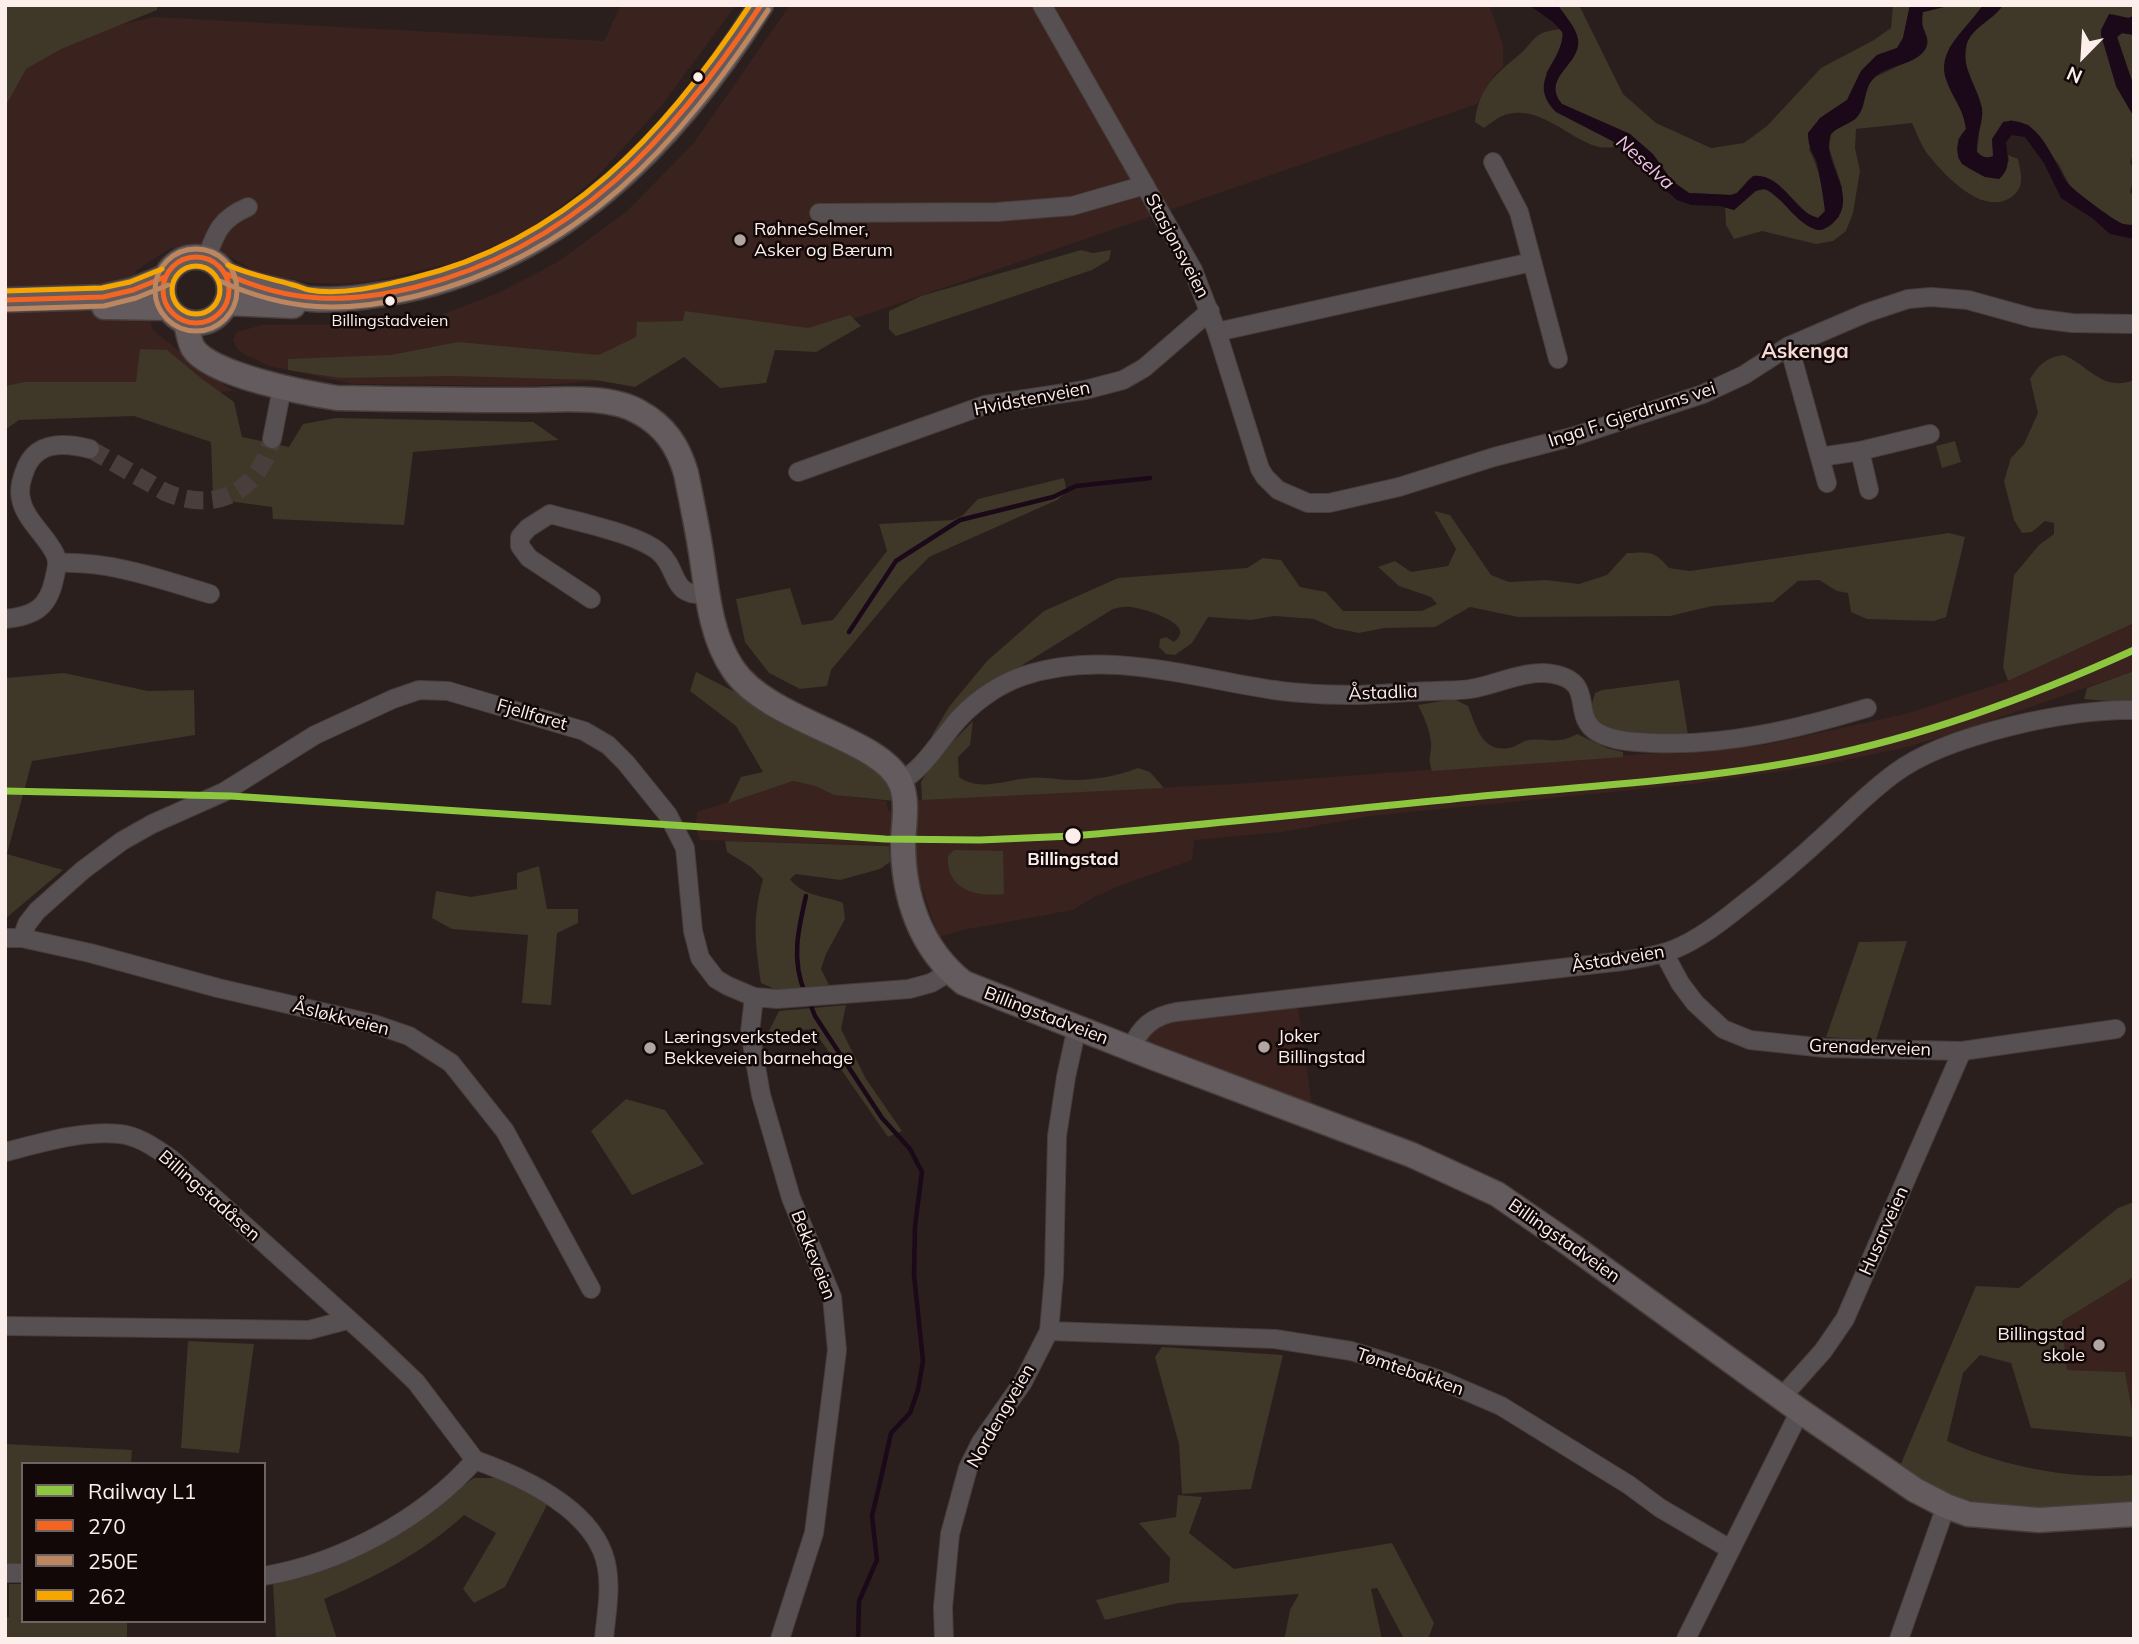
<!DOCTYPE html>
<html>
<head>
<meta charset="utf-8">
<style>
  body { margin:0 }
  #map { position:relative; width:2139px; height:1644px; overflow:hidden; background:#2a1f1d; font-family:Mulish,sans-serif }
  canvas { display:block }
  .frame { position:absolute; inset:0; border:7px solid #fceeeb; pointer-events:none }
  .legend { position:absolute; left:21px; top:1462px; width:245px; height:161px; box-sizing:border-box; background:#110807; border:2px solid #6f6462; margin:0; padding:9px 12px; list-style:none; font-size:21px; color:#fceeeb }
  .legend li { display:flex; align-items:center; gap:14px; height:35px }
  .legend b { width:35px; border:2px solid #6f6462 }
  .north { position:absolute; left:2048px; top:21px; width:70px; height:70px; -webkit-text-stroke:5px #110807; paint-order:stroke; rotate:204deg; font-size:19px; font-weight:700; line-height:28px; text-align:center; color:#fceeeb }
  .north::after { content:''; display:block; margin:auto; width:24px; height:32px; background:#fceeeb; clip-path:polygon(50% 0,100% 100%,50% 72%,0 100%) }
</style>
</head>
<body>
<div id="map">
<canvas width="2139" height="1644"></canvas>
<div class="frame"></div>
<ul class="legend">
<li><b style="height:9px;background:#8dc63f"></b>Railway L1</li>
<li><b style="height:9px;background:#f26522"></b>270</li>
<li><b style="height:9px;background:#bb8660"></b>250E</li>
<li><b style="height:9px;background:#f7a600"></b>262</li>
</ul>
<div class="north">N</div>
</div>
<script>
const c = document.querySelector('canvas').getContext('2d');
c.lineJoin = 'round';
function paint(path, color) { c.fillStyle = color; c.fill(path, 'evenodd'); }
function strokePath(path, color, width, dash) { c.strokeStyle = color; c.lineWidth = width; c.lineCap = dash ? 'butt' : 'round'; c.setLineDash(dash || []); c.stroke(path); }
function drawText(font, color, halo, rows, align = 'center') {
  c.font = font + ' Mulish,sans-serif'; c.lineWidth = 5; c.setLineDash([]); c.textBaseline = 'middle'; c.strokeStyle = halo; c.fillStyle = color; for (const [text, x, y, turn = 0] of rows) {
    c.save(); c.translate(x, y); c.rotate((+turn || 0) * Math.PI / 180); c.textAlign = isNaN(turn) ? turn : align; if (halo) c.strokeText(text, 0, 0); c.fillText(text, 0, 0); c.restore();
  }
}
paint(new Path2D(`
  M 621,5 L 736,5 L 662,105 L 597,177 L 567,202 L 536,224 L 508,240 L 454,263 L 375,281 L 341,284 L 312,283 L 258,273 L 213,247 L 171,248 L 135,271 L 153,330 L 205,372 L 234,391 L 11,406 L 5,409 L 5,40 L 46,41 L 154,17 L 604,41 Z
  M 790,5 L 1489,5 L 1503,45 L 1503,67 L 1495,74 L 1477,104 L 833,326 L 706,345 L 633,379 L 529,386 L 354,384 L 269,366 L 244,354 L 237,349 L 233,339 L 237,332 L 262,325 L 371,324 L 438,316 L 498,293 L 556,263 L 626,212 L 693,144 Z
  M 2134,623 L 2134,671 L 1958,732 L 1903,748 L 1817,766 L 1693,784 L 1370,816 L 1282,832 L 1194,840 L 1192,860 L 1124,884 L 1092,898 L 1073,910 L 963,930 L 939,937 L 919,880 L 914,846 L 700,840 L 696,828 L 697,812 L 793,781 L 815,786 L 834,795 L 886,801 L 888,811 L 914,810 L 917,800 L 938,798 L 1237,784 L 1765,745 L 1905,714 L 2008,681 Z
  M 1298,1007 L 1312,1106 L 1146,1044 L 1144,1037 L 1147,1033 L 1170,1021 Z
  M 2134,1277 L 2134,1421 L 2125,1372 L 2067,1370 L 2062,1321 Z`), '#3a221e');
paint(new Path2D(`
  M 5,5 L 157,5 L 157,10 L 61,49 L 26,69 L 5,107 Z
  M 1558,5 L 1579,5 L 1623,94 L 1656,123 L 1711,148 L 1744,143 L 1767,126 L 1821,68 L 1874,40 L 1891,28 L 1893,5 L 1910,5 L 1903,38 L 1897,48 L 1877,55 L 1861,71 L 1847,100 L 1820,118 L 1809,150 C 1817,161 1826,198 1825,211 L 1818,218 L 1808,214 L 1783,189 L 1750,178 L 1737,193 L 1731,195 L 1689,193 L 1672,181 L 1630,134 L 1562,104 C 1543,81 1572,67 1578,46 Z
  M 1952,5 L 1983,5 L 1949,48 L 1966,129 L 1958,139 L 1958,158 L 1968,168 L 1985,177 L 2009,161 L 2008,155 L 2018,159 C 2021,174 2026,188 2010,198 C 1983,215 1947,178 1930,157 C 1922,148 1917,134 1912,123 L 1856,129 L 1855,148 L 1860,171 L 1853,213 L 1846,231 L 1833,241 L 1816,244 L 1762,231 L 1734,239 L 1726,225 L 1725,207 L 1734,210 L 1760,188 L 1769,191 L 1822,230 L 1839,217 L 1842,187 L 1829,148 L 1831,134 L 1842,124 L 1854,120 L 1860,112 L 1869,84 L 1875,77 L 1909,61 L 1925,32 L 1922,28 L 1923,12 Z
  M 2003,5 L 2134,5 L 2134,16 L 2128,18 L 2112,14 L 2116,86 L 2134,117 L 2134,153 L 2130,162 C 2136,173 2133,181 2130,192 L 2134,197 L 2134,225 L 2123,224 L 2113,219 L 2071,188 L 2059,165 L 2029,125 L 2010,120 L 1992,145 L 1995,152 L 1994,156 C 1986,159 1982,157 1977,152 L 1979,136 L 1977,95 L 1965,65 L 1967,41 L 1974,31 Z
  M 1561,29 C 1567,45 1554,59 1546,73 L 1563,115 L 1622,146 C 1613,147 1604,149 1595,146 C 1567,136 1539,106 1508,114 C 1499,116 1491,123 1484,128 L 1475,122 C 1478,88 1496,74 1520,54 C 1538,38 1531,33 1561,29 Z
  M 2122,33 L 2134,35 L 2134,87 L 2117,37 Z
  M 1081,250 L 1093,253 L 1111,250 L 1109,260 L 1092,270 L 896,336 L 889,329 L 889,311 L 921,296 Z
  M 685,311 L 808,328 L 850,315 L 861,326 L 816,352 L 775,350 L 766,383 L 720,388 L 684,357 L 635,387 L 596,380 L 452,376 L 340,378 L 288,370 L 288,359 L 391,355 L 458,342 L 599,355 L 636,337 L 637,322 L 683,321 Z
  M 140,349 L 167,350 L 202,379 L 234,402 L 242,437 L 289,447 L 303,424 L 336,418 L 533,422 L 559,440 L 413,452 L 404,525 L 273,519 L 272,507 L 213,499 L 211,442 L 134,416 L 19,420 L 5,430 L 5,386 L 25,382 L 136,382 Z
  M 2064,355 C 2090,367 2103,392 2134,380 L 2134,623 L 2008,681 L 2003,667 L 2014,575 L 2039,545 L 2054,534 L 2054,523 L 2045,521 L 2032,532 L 2022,533 L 2014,520 L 2004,481 L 2011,458 L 2024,444 L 2038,413 L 2030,379 C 2039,364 2047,357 2064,355 Z
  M 1955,441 L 1961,462 L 1942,468 L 1936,446 Z
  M 1064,478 L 1067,492 L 1057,500 L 929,557 L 902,585 L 831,670 L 827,686 L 800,689 L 769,673 L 745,642 L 736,599 L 790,588 L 802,625 L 833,620 L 887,551 L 879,524 L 953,520 L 963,515 L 978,499 Z
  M 1434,511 L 1450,515 L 1491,575 L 1509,582 L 1546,580 L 1579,584 L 1607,575 L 1627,553 C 1649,552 1654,550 1669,568 L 1690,571 L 1949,533 L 1965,537 L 1946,617 L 1934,621 L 1867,619 L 1851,612 L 1848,593 L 1837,591 L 1819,580 L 1798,581 L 1773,602 L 1712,606 L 1670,616 L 1518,617 L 1470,607 L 1435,627 L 1384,628 L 1359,633 L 1334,628 L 1314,619 L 1274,616 L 1251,620 L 1208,617 L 1192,643 L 1175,655 L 1166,654 L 1159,647 L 1160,639 L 1166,637 L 1174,642 C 1199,624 1142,608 1130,607 C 1124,606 1118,608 1113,609 L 979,692 L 935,736 L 932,735 L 949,707 L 987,661 L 1044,611 L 1118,578 L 1247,568 L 1263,558 L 1281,560 L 1300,587 L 1326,592 L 1343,611 L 1422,611 L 1437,604 L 1431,597 L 1399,586 L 1378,567 L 1395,561 L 1411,572 L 1448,566 L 1456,549 Z
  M 2134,671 L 2134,703 L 2084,699 L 2087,688 Z
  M 696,672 L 737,693 L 758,710 L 788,727 L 856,756 L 882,771 L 894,788 L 895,801 L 834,795 L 815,786 L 793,781 L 728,803 L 741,777 L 763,772 L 736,726 L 690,691 Z
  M 64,673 L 148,691 L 194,690 L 195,735 L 32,761 L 7,854 L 63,870 L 5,919 L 5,678 Z
  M 1679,680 L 1688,735 L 1617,733 L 1598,725 L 1590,711 L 1595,693 L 1602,690 Z
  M 1454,699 L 1468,706 C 1476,726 1482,753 1509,748 C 1516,747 1522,741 1529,740 C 1548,738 1557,745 1577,734 L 1607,748 L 1623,752 L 1623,757 L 1432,771 C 1427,756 1432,755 1431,743 C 1430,730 1424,717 1418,705 Z
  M 973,721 L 970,745 L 958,757 L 959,777 C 980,792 1005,780 1029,778 C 1043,776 1058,780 1073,780 C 1095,780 1118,776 1138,768 L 1150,772 L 1164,788 L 922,800 L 921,782 L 935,760 Z
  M 725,841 L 889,846 L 890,862 L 880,869 L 840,880 L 796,874 L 790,879 C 804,897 824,895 843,903 L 845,919 L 826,954 L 821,969 L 829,985 L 779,991 L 761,983 C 755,943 752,918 763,879 L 751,867 L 727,852 Z
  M 954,850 L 1003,851 L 1004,894 C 977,897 946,891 948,856 Z
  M 539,866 L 547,909 L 578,909 L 578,923 L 557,933 L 551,1005 L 522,1003 L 528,935 L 452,929 L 432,918 L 436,891 L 471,897 L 517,889 L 517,873 Z
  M 1907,941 L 1876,1040 L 1826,1037 L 1859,942 Z
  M 846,1005 L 841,1029 L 866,1079 L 902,1131 L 888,1137 L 813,1029 L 768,1033 L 779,1011 Z
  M 626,1099 L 665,1110 L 704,1164 L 632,1195 L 591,1131 Z
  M 2134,1202 L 2134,1277 L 2062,1321 L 2067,1370 L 2125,1372 L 2134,1421 L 2134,1437 L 2031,1428 L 2011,1363 L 1980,1355 L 1963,1373 L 1947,1441 C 2004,1467 2071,1480 2134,1475 L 2134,1503 L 1996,1510 L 1946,1497 L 1900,1466 L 1976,1286 L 2019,1288 L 2118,1208 Z
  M 188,1341 L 254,1344 L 239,1453 L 181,1448 Z
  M 1162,1347 L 1283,1355 L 1251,1489 L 1182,1494 L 1179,1444 L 1155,1357 Z
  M 5,1444 L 132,1450 L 131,1464 L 23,1464 L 23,1565 L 5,1565 Z
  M 474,1478 L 501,1478 L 548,1503 L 505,1587 L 474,1603 L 463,1589 L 496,1533 L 464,1515 C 423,1553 375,1577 324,1599 L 337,1639 L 276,1639 L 273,1583 L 330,1567 L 401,1531 Z
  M 1178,1495 L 1202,1497 L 1189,1533 L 1234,1569 L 1392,1543 L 1434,1623 L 1428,1639 L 1404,1639 L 1377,1588 L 1371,1589 L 1382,1639 L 1282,1639 L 1285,1636 L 1290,1610 L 1299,1594 L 1178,1603 L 1105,1620 L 1096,1600 L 1169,1582 L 1170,1558 L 1139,1523 L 1176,1517 Z
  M 9,1584 L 23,1584 L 23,1621 L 127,1621 L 127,1639 L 5,1639 L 5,1617 L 9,1617 Z`), '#3f3727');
paint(new Path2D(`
  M 1529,5 L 1558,5 C 1565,16 1576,27 1578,39 C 1582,65 1540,77 1562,104 L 1630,134 L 1653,154 L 1672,181 L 1689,193 L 1731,195 L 1737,193 L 1753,176 C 1783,173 1793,212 1818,218 L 1825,211 C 1825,207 1818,164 1816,160 C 1811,150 1808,145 1808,133 L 1820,118 L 1847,100 L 1861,71 L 1877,55 L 1897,48 L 1903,38 L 1910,5 L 1952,5 L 1923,12 C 1918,30 1932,35 1926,48 C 1916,66 1888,64 1875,77 C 1863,87 1867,105 1858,116 C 1852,124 1838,126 1831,134 C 1819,161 1863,197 1832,224 C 1826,228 1824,230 1817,230 C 1795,223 1785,199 1765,189 L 1755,191 L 1734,210 L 1720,206 L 1691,205 L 1677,200 L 1655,181 L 1622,146 L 1556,112 C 1526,81 1561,65 1563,33 L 1553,22 Z
  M 1983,5 L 2003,5 C 1996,16 1984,22 1975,31 C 1951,55 1977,83 1982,108 C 1984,123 1975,137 1977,152 C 1982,157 1986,159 1993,156 L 1992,139 L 2003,122 C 2039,114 2051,157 2066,181 C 2070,188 2114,221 2123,224 C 2126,225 2130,225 2134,225 L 2134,239 L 2110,234 L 2092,218 L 2061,198 L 2044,163 L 2025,137 L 2012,135 L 2006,142 C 2007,156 2012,168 1999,179 L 1985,177 L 1962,164 C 1954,150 1957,140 1966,129 L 1965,123 C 1962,108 1952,96 1947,82 C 1934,50 1968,29 1983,5 Z
  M 2109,14 L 2128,18 L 2134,16 L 2134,35 L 2122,33 L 2117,37 L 2134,87 L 2134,117 L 2116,86 L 2101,35 L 2101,30 Z`), '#1b0818');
strokePath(new Path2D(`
  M 849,632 L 896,561 L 960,520 L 1053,497 L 1076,486 L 1150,478
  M 805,993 C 791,960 798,930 806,896
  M 809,1001 L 815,1016 L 882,1118 L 910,1149 L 922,1172 L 915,1226 L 914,1275 L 923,1361 L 918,1390 L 910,1413 L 891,1433 L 881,1478 L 872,1516 L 877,1560 L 859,1601 L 858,1639`), '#1b0818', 4.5);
strokePath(new Path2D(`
  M 90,449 L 165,492 C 216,514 259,492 272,439`), '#4a3e3c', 18, [18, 9]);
const minor = new Path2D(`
  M 1042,5 L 1193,270 L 1217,332 L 1260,469 L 1265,477 L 1278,490 L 1308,503 L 1329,503 L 1399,487 L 1494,457 L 1575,436 L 1703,394 L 1744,375 L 1789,346 L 1866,313 L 1908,299 L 1931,297 L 1968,300 L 2033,318 L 2072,323 L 2134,324
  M 1493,162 L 1519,212 L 1558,359
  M 819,213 L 997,212 L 1072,206 L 1145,185
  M 206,259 C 216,232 220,219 248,207
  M 1217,332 L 1532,262
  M 1789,346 L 1827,483
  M 272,439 L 282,388
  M 1860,451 L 1869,490
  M 1820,457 L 1860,451 L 1930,434
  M 798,472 L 985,405 L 1085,390 L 1123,380 L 1144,368 L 1210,311
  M 58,563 C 112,561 159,579 210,594
  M 591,599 L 529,558 L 520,546 L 520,537 L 528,528 L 550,514 C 578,522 638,534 659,552 C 680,570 669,598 708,594
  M 5,619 C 34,616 48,608 54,580 C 56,570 59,563 55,554 C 46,535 25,520 21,499 C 19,491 21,481 24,473 C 34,441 63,442 90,449
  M 900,782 C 922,769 935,748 951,728 C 968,706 996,685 1023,676 C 1105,648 1192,678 1274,690 C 1302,694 1330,695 1359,695 C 1383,694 1408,692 1433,691 C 1445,690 1458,691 1470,689 C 1496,685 1526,669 1553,674 C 1597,682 1570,715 1597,732 C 1614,742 1635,742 1654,743 C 1727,746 1797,729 1867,708
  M 5,938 L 22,938 L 90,953 L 218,988 L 374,1024 L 409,1036 L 451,1063 L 505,1131 L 591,1289
  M 22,938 L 27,924 L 37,911 L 83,870 L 122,841 L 152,824 L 224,792 L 315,735 L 393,699 L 419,690 L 448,691 L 584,731 L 608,745 L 626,763 L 668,815 L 685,848 L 693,931 L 700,958 L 716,979 L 728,986 L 754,997 L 777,999 L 909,989 L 931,983 L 950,972
  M 1664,953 L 1680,983 L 1695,1003 L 1723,1029 L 1750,1040 L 1825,1048 L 1962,1051 L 2116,1029
  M 754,997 L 750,1032 L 761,1095 L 791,1198 L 832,1297 L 837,1350 L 814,1533 L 780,1639
  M 1131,1049 C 1140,1027 1153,1016 1176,1012 L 1623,961 C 1640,958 1658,956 1675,949 C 1699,939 1721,922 1741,906 C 1771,883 1799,859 1827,833 C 1849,813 1870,791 1895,773 C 1946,735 2070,708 2134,710
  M 5,1152 C 41,1143 83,1130 120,1134 C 139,1136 155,1148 170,1158 L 376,1344 L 416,1382 L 475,1460
  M 5,1326 L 309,1330 L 347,1320
  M 1049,1331 L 1275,1339 L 1351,1351 L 1384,1361 L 1443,1381 L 1501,1406 L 1629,1485 L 1660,1508 L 1730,1549
  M 1781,1398 L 1823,1351 L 1845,1319 L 1962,1051
  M 475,1460 C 523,1477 598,1511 607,1568 C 611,1591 606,1616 604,1639
  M 5,1573 L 23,1573
  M 264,1576 C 341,1563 423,1519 475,1460
  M 944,1639 L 943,1607 L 950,1534 L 968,1468 L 981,1442 L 1023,1382 L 1049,1331 L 1054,1275 L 1057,1136 L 1066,1077 L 1077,1027
  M 1686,1639 L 1800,1411
  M 1899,1639 L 1946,1506`);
const secondary = new Path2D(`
  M163 290a33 33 0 1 1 66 0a33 33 0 1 1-66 0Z
  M 224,273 C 246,284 267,288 290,293 C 297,295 303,299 310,299 C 337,301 363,297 390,293 C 557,265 674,144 761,5
  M 5,300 L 103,297 L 133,290 L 165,277
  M 226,303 L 293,306
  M 104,307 L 168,308
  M 185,321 C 188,329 189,341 193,348 C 210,375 305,393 337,398 C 395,399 454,400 513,400 C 550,401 606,393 639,412 C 665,426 678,446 686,473 C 691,498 696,522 700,546 C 707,587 709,634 733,669 C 769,723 884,738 901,784 C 908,801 904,824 903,842 C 903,896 920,949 964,983 L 1152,1057 L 1412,1155 L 1497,1194 L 1571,1245 L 1800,1411 L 1915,1490 L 1946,1506 L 1968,1514 L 2039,1520 L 2134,1514`);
strokePath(minor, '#473d3b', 20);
strokePath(secondary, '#473d3b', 27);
strokePath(minor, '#575052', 18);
strokePath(secondary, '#635b5d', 24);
strokePath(new Path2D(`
  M163 290a33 33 0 1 1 66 0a33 33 0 1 1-66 0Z
  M 224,273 C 291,304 346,304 416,287 C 574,248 674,136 761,5
  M 5,300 L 103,297 L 133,290 L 165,277`), '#f26522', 5);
strokePath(new Path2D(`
  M155 290a41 41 0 1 1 82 0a41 41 0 1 1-82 0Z
  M 220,281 C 288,312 345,313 416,296 C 580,256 678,145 768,10
  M 5,309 L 104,306 L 136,298 L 168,285`), '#bb8660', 5);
strokePath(new Path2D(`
  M 228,265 C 249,275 271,278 293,285 C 299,286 303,289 309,290 C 342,296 381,286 413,278 C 567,241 666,132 750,5
  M172 290a24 24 0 1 1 48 0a24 24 0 1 1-48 0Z
  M 5,291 L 102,288 L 130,282 L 162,269`), '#f7a600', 5);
strokePath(new Path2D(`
  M 5,791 L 231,796 L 885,839 L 980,840 L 1072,836 C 1206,825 1340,810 1473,797 C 1589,786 1706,780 1820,757 C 1929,735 2033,696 2134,650`), '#8dc63f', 7);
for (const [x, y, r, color] of [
  [698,77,6,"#fceeeb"],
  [740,240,7,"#b2a6a3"],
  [390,301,6,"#fceeeb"],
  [1073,836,9,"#fceeeb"],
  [1264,1047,7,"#b2a6a3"],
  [650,1048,7,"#b2a6a3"],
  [2099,1345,7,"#b2a6a3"]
]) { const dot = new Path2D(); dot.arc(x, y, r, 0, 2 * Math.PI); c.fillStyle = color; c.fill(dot); strokePath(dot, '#110807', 2.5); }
drawText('16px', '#fceeeb', '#110807', [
  ["Billingstadveien",390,321]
]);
drawText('18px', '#fceeeb', '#110807', [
  ["RøhneSelmer,",754,230],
  ["Asker og Bærum",754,251],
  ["Joker",1278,1037],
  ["Billingstad",1278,1058],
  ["Læringsverkstedet",664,1038],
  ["Bekkeveien barnehage",664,1059],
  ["Billingstad",2085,1335,"right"],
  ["skole",2085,1356,"right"]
], 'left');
drawText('18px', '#fceeeb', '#110807', [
  ["Stasjonsveien",1177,246,62],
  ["Hvidstenveien",1032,399,-11],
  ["Inga F. Gjerdrums vei",1632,415,-18],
  ["Åstadlia",1383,693,-2],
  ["Fjellfaret",532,715,16],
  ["Åstadveien",1618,959,-9],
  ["Billingstadveien",1046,1016,21],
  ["Åsløkkveien",341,1018,14],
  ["Grenaderveien",1870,1048,2],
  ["Billingstadåsen",209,1196,41],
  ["Husarveien",1884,1231,-66],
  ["Billingstadveien",1564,1241,35],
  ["Bekkeveien",813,1255,69],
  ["Tømtebakken",1410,1372,19],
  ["Nordengveien",1001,1416,-60]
]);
drawText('bold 18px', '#fceeeb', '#110807', [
  ["Billingstad",1073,860]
]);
drawText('italic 19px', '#f0c0ec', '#110807', [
  ["Neselva",1645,163,42]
]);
drawText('bold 21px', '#f6dad5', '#110807', [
  ["Askenga",1805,352]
]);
</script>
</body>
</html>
